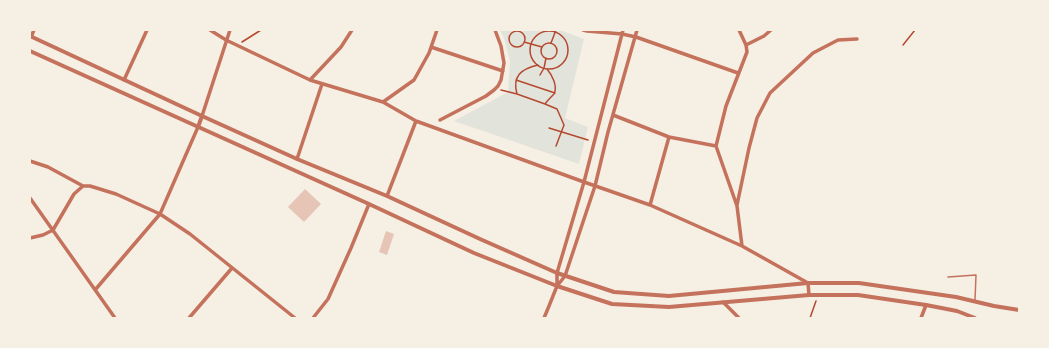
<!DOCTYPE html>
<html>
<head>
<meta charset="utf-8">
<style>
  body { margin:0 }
  #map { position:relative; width:1049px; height:348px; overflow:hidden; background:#f6efe4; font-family:"Fira Sans Condensed",sans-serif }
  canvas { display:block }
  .frame { position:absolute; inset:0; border:31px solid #f6efe4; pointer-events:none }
</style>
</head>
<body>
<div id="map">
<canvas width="1049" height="348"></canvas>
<div class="frame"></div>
</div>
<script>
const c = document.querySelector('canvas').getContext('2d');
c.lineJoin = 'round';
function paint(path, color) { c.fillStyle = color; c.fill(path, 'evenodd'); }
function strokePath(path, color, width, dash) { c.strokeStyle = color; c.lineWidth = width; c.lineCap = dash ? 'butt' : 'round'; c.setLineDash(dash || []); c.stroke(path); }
paint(new Path2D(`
  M 500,30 L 560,30 L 584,39 L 565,118 L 588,127 L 579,164 L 454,121 L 508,92 L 510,61 L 504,38 Z`), '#e2e4dc');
paint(new Path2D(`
  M 305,189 L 321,204 L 304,222 L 288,207 Z
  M 386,231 L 394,234 L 387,255 L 379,252 Z`), '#e6c5b7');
strokePath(new Path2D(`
  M530 50a19 19 0 1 1 38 0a19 19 0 1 1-38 0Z
  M509 39a8 8 0 1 1 16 0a8 8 0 1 1-16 0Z
  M 242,42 L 261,30
  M 524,42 L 542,47
  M541 51a8 8 0 1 1 16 0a8 8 0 1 1-16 0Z
  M 551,43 L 556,30
  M 903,45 L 915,30
  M 538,65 C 521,69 512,76 517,94 L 545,104
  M 547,69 C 552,75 558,86 554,94 C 551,97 547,101 545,104 L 557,109 L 564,125 L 556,146
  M 540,75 L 544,68 L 546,58
  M 516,80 L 555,93
  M 501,90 L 517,94
  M 549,128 L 588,140
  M 810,318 L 816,301`), '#b5482f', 1.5);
strokePath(new Path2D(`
  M 948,277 L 976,275 L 975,300`), '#c5725c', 1.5);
strokePath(new Path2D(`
  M 210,30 L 226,40 L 310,80 L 383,102 L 416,121 L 584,182 L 650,205 L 742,246
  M 583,30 L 587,31 L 622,34 L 636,37 L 738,73
  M 739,30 L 746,45 L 747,52 L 726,106 L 716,146 L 737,206 L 742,246 L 808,283 L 809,295
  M 31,37 L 34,30
  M 746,45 L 764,36 L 771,30
  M 431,47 L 503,71
  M 124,80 L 147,30
  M 310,80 L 341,47 L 352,30
  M 383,102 L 414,80 L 429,53 L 437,30
  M 613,115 L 669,137 L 716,146
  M 202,116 L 230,30
  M 440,120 L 486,96 L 494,90 L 498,86 L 501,80 L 504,63 L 501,46 L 495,30
  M 297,159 L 322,84
  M 30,161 L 48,167 L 83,186
  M 387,196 L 416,121
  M 30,198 L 115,318
  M 650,205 L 669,137
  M 737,205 L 749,148 L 757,118 L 770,93 L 813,53 L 838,40 L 857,39
  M 30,238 L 43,235 L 53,230 L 74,194 L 83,186 L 90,186 L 116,194 L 160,214 L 190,234 L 295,318
  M 557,286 L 565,276 L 595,186 L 608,132 L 637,30
  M 95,290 L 160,214 L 198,127
  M 723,302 L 739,318
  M 189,318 L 232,268
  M 313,318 L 328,299 L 351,248 L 369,204
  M 544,318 L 549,306 L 557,286 L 557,273 L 584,182 L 623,30
  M 921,318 L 926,305`), '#c5725c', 3.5);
strokePath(new Path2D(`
  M 30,36 L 202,116 L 297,159 L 387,196 L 480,239 L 557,273 L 614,292 L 669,296 L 808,283 L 859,283 L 956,297 L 994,306 L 1019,310
  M 30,51 L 369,204 L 474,253 L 557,286 L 612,304 L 669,307 L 809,295 L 858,295 L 926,305 L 957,311 L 975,318
  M 198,127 L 202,116`), '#c5725c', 4);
</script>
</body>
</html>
